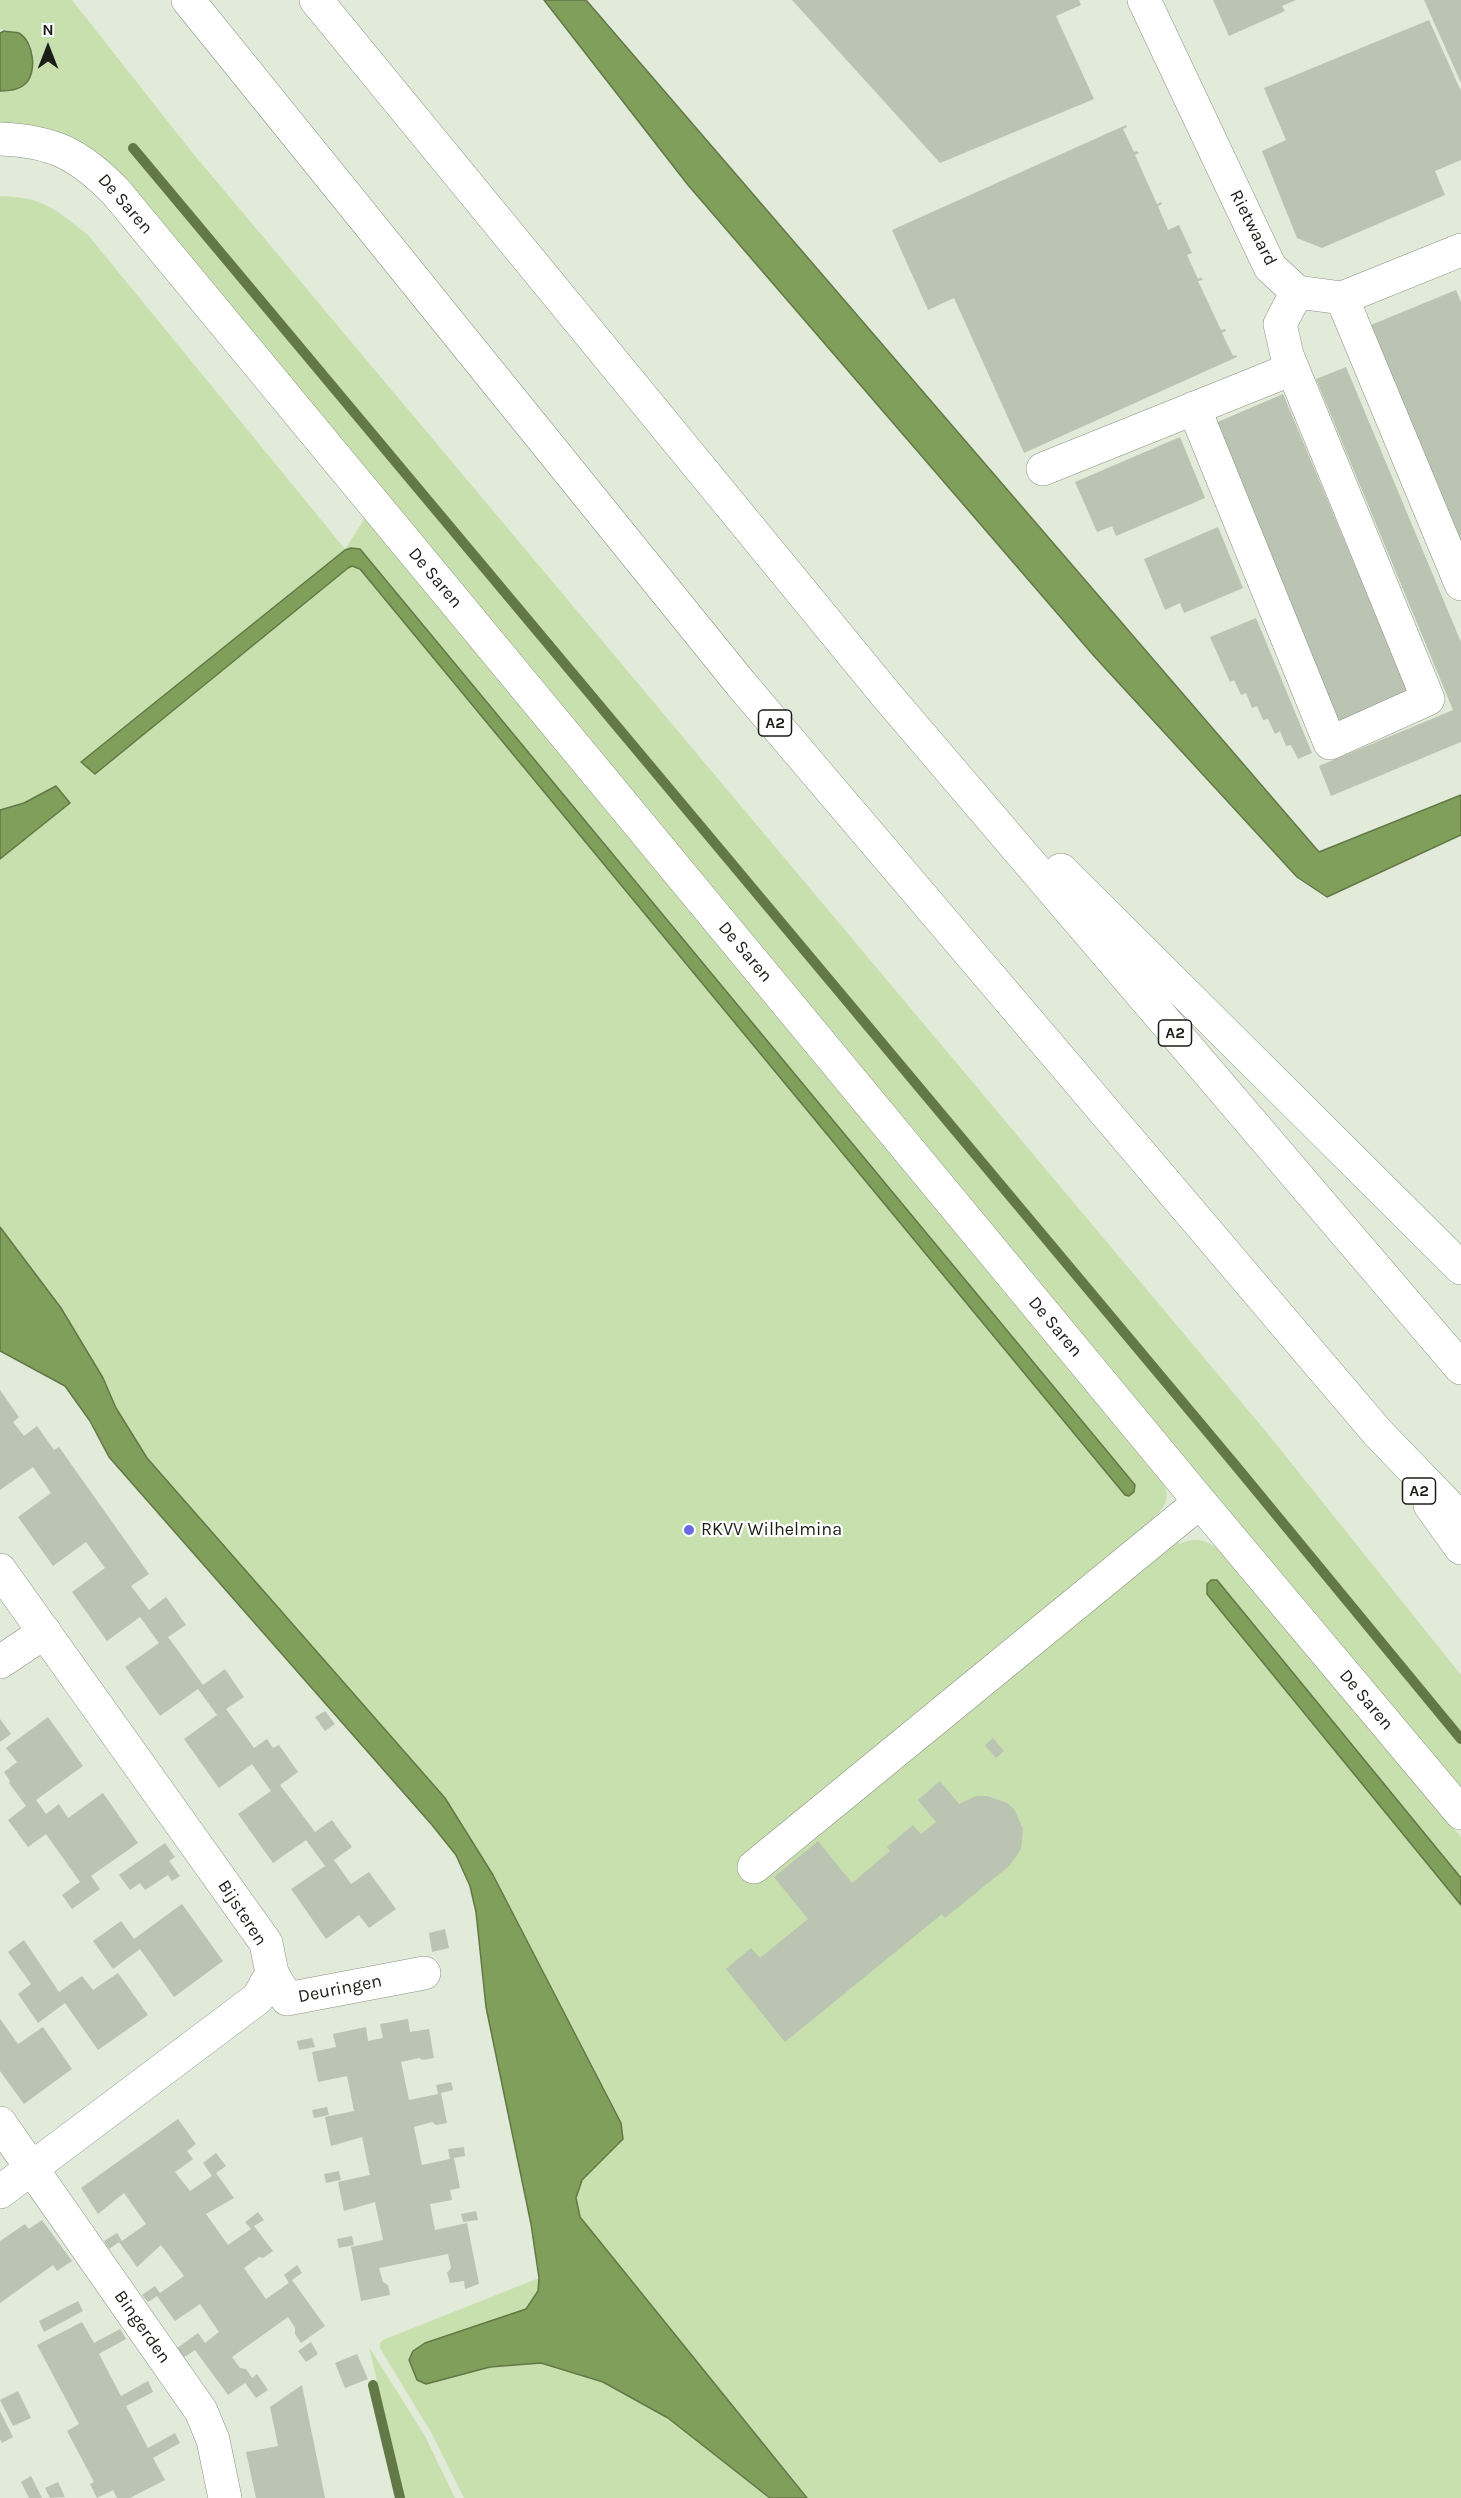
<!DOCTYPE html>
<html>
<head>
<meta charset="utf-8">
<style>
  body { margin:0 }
  #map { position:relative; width:1461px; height:2498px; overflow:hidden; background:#e2eada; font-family:Karla,sans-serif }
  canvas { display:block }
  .north { position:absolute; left:18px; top:18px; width:60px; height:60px; -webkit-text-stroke:4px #fff; paint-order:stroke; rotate:0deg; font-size:16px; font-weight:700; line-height:24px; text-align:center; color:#1b1e18 }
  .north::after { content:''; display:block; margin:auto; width:21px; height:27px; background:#1b1e18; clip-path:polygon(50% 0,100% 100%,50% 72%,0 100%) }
</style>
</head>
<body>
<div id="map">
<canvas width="1461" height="2498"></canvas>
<div class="north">N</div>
</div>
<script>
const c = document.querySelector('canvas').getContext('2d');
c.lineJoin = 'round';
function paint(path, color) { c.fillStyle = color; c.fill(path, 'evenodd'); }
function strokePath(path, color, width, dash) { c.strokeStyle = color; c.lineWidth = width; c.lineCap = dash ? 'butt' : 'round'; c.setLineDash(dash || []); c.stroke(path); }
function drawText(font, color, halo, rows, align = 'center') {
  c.font = font + ' Karla,sans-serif'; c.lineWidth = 4.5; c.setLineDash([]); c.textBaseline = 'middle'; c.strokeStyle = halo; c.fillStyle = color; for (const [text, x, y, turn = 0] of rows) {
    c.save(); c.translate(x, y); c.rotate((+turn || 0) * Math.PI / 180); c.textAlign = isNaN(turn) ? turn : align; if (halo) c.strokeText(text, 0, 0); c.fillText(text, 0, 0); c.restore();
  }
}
paint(new Path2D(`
  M 0,0 L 72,0 L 191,151 L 1268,1434 L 1461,1675 L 1461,1792 L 61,134 L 33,125 L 0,123 L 0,91 L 23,86 L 18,33 L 0,29 Z
  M 0,196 C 44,197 55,209 88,235 L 345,549 L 365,518 L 1161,1477 C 1170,1496 1169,1502 1155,1517 L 1179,1544 C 1197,1536 1206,1540 1221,1551 L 1461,1837 L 1461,1877 L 1217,1581 L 1211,1580 L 1206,1589 L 1207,1594 L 1461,1905 L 1461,2498 L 807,2498 L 580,2217 L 576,2198 L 582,2180 L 623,2139 L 621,2123 L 493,1875 L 445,1798 L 147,1458 L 116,1408 L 103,1378 L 61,1308 L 0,1227 L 0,859 L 70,803 L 55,786 L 24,803 L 0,810 ZM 345,550 L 1129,1496 L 1125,1495 L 360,569 L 352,566 L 348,568 L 95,774 L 82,762 Z
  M 539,2278 L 538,2291 L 526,2309 L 425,2343 L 413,2351 L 409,2360 L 417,2380 L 426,2384 L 490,2367 L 541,2363 L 603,2382 L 668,2418 L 770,2498 L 464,2498 L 432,2434 L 380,2348 L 380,2343 L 383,2340 Z
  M 369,2347 L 425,2436 L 455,2498 L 405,2498 Z`), '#c8e0ad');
const water = new Path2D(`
  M 544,0 L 586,0 L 1319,852 L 1461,795 L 1461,835 L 1327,897 L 1297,877 L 1094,656 L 688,185 Z
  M 4,31 C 8,32 15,32 19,33 C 34,42 38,74 24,85 C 18,90 7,91 0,91 L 0,33 Z
  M 351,548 L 360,549 L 365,555 L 1135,1485 L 1134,1492 L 1129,1496 L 1125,1495 L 360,569 L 352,566 L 348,568 L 95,774 L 81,762 L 345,550 Z
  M 56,786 L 70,803 L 0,859 L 0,810 L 24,803 Z
  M 0,1227 L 61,1308 L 103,1378 L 116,1408 L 147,1458 L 445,1798 L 493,1875 L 621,2123 L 623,2139 L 582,2180 L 576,2198 L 580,2217 L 807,2498 L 770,2498 L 668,2418 L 603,2382 L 541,2363 L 490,2367 L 426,2384 L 417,2380 L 409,2360 L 413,2351 L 425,2343 L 526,2309 L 538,2291 L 539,2278 L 531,2224 L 486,2007 L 476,1912 L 470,1886 L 456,1855 L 432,1825 L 109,1457 L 90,1421 L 65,1386 L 0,1351 Z
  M 1211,1580 L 1217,1580 L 1461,1878 L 1461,1905 L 1207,1594 L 1207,1584 Z`);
paint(water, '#809f5a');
strokePath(water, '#627846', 1.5);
strokePath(new Path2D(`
  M 133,148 L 1236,1466 L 1461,1739
  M 373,2385 L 400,2498`), '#627846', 10);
paint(new Path2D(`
  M 792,0 L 1079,0 L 1081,5 L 1056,16 L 1094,99 L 940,163 Z
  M 1213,0 L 1296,0 L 1282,6 L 1285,11 L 1229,36 Z
  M 1424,0 L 1461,0 L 1461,83 Z
  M 1429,20 L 1461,91 L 1461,160 L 1435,171 L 1445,195 L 1322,248 L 1297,238 L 1262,151 L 1286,140 L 1264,88 Z
  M 1126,125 L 1127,127 L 1123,129 L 1134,152 L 1137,151 L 1139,153 L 1135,155 L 1157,204 L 1161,202 L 1162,204 L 1158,206 L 1168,230 L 1179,225 L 1192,253 L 1187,255 L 1198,279 L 1201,277 L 1203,280 L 1198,281 L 1221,330 L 1225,329 L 1226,331 L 1222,333 L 1233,356 L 1236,355 L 1237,357 L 1024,453 L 954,298 L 928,310 L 892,230 Z
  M 1456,290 L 1461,302 L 1461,553 L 1366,327 Z
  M 1346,367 L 1461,642 L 1461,742 L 1331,796 L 1319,766 L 1453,710 L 1316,379 Z
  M 1283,394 L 1408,692 L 1337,722 L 1213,424 Z
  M 1180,437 L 1205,498 L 1116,536 L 1112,526 L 1097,532 L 1075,482 Z
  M 1218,527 L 1243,588 L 1184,613 L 1180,603 L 1165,610 L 1144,559 Z
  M 1256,618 L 1312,753 L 1298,759 L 1291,745 L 1286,746 L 1280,731 L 1275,734 L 1268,719 L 1263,720 L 1257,706 L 1252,708 L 1246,693 L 1241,695 L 1234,680 L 1230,682 L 1210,637 Z
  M 0,1390 L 19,1417 L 13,1422 L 24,1436 L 37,1426 L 54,1450 L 59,1447 L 149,1574 L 131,1586 L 149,1610 L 166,1597 L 186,1625 L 168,1637 L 203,1685 L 225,1669 L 244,1697 L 226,1709 L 244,1734 L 254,1748 L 267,1739 L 273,1748 L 279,1745 L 298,1772 L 280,1785 L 315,1832 L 332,1820 L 342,1834 L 352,1847 L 334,1860 L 351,1884 L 369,1872 L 396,1909 L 369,1928 L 359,1915 L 326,1939 L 291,1889 L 325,1866 L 306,1840 L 273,1863 L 238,1814 L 271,1791 L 252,1764 L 219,1788 L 184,1739 L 217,1715 L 198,1689 L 160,1716 L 125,1667 L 159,1643 L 140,1617 L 107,1641 L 72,1592 L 105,1568 L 86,1542 L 53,1566 L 18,1517 L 51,1493 L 33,1467 L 0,1490 Z
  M 325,1711 L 335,1724 L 325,1731 L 315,1717 Z
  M 48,1717 L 83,1766 L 36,1800 L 46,1814 L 59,1804 L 68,1818 L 103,1793 L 138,1843 L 91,1876 L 100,1889 L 72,1909 L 62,1895 L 80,1882 L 46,1834 L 28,1847 L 8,1820 L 26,1806 L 9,1783 L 10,1781 L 4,1772 L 17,1762 L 6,1748 Z
  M 0,1719 L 11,1734 L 0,1742 Z
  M 993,1738 L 1004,1751 L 996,1758 L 985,1745 Z
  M 940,1781 L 959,1804 L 976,1796 L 987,1796 L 1007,1803 L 1014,1809 L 1023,1829 L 1021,1849 L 1015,1858 L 1009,1866 L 945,1918 L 942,1914 L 785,2042 L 726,1969 L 751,1948 L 760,1958 L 808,1919 L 774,1877 L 818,1841 L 852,1883 L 890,1851 L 887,1847 L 913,1825 L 921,1834 L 936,1822 L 918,1800 Z
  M 165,1843 L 175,1857 L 169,1861 L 180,1876 L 172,1881 L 168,1875 L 145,1890 L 140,1883 L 130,1890 L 119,1875 Z
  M 182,1904 L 223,1961 L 174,1997 L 140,1949 L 113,1969 L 93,1941 L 121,1921 L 134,1939 Z
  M 445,1929 L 449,1948 L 432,1952 L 429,1933 Z
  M 24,1940 L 59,1992 L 82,1976 L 93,1990 L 118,1973 L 148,2015 L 98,2050 L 65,2003 L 38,2023 L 18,1994 L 31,1984 L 8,1952 Z
  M 0,2019 L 18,2044 L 43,2027 L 72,2069 L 24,2104 L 0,2071 Z
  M 408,2019 L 410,2032 L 429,2029 L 434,2058 L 423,2060 L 419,2058 L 401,2062 L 409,2100 L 438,2094 L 436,2085 L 451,2082 L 453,2090 L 441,2093 L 447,2123 L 436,2125 L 432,2122 L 414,2127 L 422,2165 L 450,2159 L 448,2149 L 464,2147 L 465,2156 L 454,2158 L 460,2188 L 450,2190 L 452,2200 L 430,2204 L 435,2230 L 467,2223 L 479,2284 L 465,2289 L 464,2281 L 450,2283 L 447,2273 L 451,2268 L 448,2254 L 379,2268 L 383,2282 L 388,2285 L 390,2295 L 361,2301 L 351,2247 L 383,2240 L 375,2202 L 344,2211 L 338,2182 L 370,2175 L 362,2137 L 331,2146 L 325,2117 L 354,2111 L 347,2076 L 318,2082 L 312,2052 L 336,2047 L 333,2034 L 366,2027 L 368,2041 L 383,2038 L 380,2024 Z
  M 312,2038 L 315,2047 L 299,2050 L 297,2041 Z
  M 327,2107 L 329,2115 L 314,2118 L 312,2110 Z
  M 178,2119 L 196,2144 L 187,2151 L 193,2159 L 175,2172 L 190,2191 L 212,2176 L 203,2163 L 216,2153 L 226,2166 L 216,2173 L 234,2198 L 206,2214 L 228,2245 L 251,2229 L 245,2222 L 258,2212 L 264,2220 L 254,2226 L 273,2251 L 263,2258 L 259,2257 L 244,2268 L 266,2299 L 289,2283 L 284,2275 L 297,2265 L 302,2273 L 292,2280 L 325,2326 L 301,2343 L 295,2334 L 295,2328 L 288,2317 L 232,2357 L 240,2368 L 246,2369 L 252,2378 L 257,2374 L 268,2390 L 256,2398 L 245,2383 L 228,2395 L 195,2350 L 180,2360 L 173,2351 L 198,2333 L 205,2343 L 219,2332 L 200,2304 L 175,2321 L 157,2296 L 148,2302 L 142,2295 L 155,2286 L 160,2293 L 184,2276 L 161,2245 L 137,2267 L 119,2242 L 109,2249 L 104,2241 L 117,2233 L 122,2241 L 146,2224 L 124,2193 L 98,2214 L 81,2188 Z
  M 339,2171 L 341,2180 L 326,2183 L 324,2174 Z
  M 476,2211 L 478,2220 L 463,2222 L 461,2214 Z
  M 42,2220 L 72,2261 L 57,2271 L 53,2265 L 0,2303 L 0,2241 L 25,2224 L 29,2229 Z
  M 352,2236 L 354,2245 L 339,2248 L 337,2239 Z
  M 78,2301 L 83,2311 L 44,2332 L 39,2321 Z
  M 82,2322 L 94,2343 L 120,2329 L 126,2339 L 99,2354 L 121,2396 L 148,2381 L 153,2392 L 126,2406 L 148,2448 L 175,2433 L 180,2443 L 153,2458 L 165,2480 L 130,2498 L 117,2498 L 113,2490 L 97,2498 L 90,2484 L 94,2482 L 67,2431 L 79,2424 L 37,2345 Z
  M 311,2342 L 318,2354 L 306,2362 L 298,2351 Z
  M 357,2354 L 368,2379 L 345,2388 L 335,2363 Z
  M 302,2385 L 325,2498 L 256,2498 L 246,2452 L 278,2446 L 270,2407 Z
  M 18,2391 L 31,2418 L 13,2426 L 0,2400 Z
  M 0,2411 L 13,2437 L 2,2443 L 0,2439 Z
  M 31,2476 L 42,2498 L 29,2498 L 21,2482 Z
  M 58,2482 L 65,2497 L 50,2498 L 45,2488 Z`), '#bbc3b3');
const minor = new Path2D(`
  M 1144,0 L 1270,267 L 1297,292 L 1342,298 L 1461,250
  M 0,139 C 53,141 79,154 116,192 L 1200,1502 L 1461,1813
  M 1342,298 L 1461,584
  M 1194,408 L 1330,743 L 1428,699 L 1287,355 L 1280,324 L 1297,292
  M 1043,469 L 1292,369
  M 0,1570 L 266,1943 L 272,1973 L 287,1999 L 424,1973
  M 0,1662 L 45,1632
  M 754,1867 L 1200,1502
  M 0,2123 L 201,2411 L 213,2440 L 225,2498
  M 0,2192 L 258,1998 L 272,1973`);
const highway = new Path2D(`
  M 188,0 L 741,684 L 1378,1433 L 1461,1519
  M 316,0 L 888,697 L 1461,1368
  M 1061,870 L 1461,1268
  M 1430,1505 L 1461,1548`);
strokePath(minor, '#8a9282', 34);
strokePath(highway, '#8a9282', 34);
strokePath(minor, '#fff', 33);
strokePath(highway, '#fff', 33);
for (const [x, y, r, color] of [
  [689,1530,6,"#676ae3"]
]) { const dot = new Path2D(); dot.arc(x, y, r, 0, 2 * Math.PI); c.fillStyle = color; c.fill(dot); strokePath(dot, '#fff', 2); }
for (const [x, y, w] of [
  [775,723,33],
  [1175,1033,33],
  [1419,1491,33]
]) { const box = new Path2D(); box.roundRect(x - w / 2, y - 13, w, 26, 4.5); c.fillStyle = '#fff'; c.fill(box); strokePath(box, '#1b1e18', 1.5); }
drawText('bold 16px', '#1b1e18', null, [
  ["A2",775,723],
  ["A2",1175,1033],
  ["A2",1419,1491]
]);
drawText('18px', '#1b1e18', '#fff', [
  ["De Saren",125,204,49],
  ["Rietwaard",1253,228,63],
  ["De Saren",435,578,50],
  ["De Saren",745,952,50],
  ["De Saren",1055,1327,50],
  ["De Saren",1366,1700,50],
  ["Bijsteren",242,1913,57],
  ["Deuringen",340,1989,-11],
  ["Bingerden",142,2327,55]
]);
drawText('18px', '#1b1e18', '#fff', [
  ["RKVV Wilhelmina",701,1530]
], 'left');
</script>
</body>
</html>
